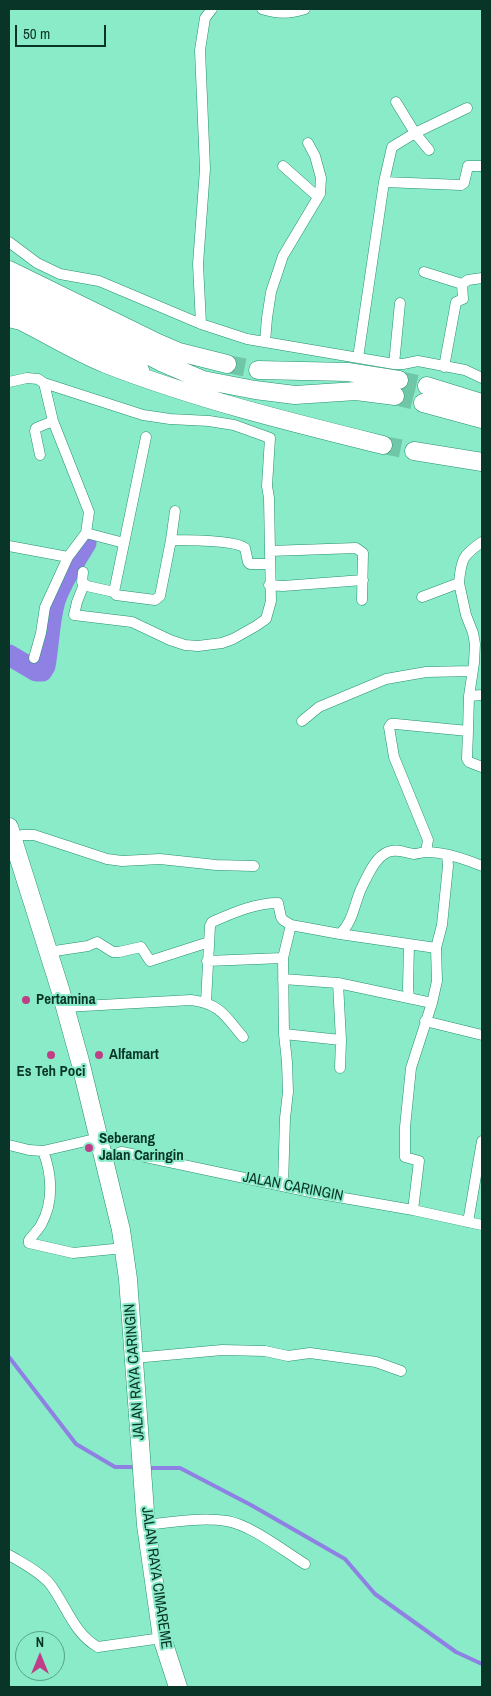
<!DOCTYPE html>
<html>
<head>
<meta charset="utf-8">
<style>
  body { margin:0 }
  #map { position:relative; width:491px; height:1696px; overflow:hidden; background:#89ebc8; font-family:"Archivo Narrow",sans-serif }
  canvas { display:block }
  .frame { position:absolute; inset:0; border:10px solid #083527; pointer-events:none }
  .north { position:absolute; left:15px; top:1631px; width:50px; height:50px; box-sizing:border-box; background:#89ebc8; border:1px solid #55a288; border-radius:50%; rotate:0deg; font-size:14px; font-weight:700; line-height:20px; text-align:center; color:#083527 }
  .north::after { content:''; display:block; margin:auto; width:18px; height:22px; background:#be3e88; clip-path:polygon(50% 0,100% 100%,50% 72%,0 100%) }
  .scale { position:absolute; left:15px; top:25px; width:91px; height:22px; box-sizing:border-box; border:2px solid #083527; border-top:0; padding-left:6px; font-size:15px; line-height:18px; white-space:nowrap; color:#083527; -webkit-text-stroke:4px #89ebc8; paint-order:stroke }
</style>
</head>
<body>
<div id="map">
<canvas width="491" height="1696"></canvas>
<div class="frame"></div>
<div class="north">N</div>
<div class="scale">50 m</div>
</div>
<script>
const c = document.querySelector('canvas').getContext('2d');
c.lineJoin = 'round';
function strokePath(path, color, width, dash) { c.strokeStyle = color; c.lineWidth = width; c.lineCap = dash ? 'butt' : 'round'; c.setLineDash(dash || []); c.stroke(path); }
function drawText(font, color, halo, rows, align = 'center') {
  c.font = font + ' "Archivo Narrow",sans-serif'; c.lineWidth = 4; c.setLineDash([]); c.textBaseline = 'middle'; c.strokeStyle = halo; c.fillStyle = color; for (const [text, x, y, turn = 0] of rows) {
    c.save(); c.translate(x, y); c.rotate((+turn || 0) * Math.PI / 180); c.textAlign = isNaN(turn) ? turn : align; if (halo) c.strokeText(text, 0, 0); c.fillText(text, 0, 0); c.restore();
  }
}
strokePath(new Path2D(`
  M 9,1357 L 76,1444 L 115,1467 L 136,1467
  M 148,1468 L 180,1468 L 251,1505 L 345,1559 L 375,1594 L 456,1652 L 482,1664`), '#8f80e4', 4);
strokePath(new Path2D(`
  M 9,655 L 36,671 L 42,671 L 45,666 C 49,645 49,621 55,601 C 62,580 75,562 86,543`), '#8f80e4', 21);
strokePath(new Path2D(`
  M 227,364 L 258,370
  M 399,380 L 427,386
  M 395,396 L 423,403
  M 383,445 L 414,451`), '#6fc7a8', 18, [18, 9]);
const street = new Path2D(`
  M 262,9 C 278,14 289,14 305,9
  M 396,102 L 415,133 L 429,150
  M 283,166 L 318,197
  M 384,182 L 461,185 L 464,183 L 468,166 L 482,166
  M 9,242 L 37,263 L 60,274 L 99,281 L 201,324 L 247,339 L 394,364 L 403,364 L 418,361 L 465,370 L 482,378
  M 424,272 L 462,284
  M 201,324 L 198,264 L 205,169 L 200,50 L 205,18 L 212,9
  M 265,342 L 267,318 L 271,292 L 283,256 L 320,194 L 321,178 L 315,156 L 308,143
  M 358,358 L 384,182 L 392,147 L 415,133 L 467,108
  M 394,364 L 400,303
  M 444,367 L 456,302 L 463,299 L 462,284 L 468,280 L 482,278
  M 9,382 L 27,378 L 38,379 L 44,383 L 53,421 L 89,512 L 86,533 L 68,557 L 45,607 L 41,633 L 34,658
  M 44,383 L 143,415 L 170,419 L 209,421 L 234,425 L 270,438 L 267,486 L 269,498 L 270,551 L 356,548 L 363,553 L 362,600
  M 40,455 L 35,431 L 36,428 L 53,421
  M 86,533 L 124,543
  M 171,540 C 186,540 235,540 245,548 L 248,562 L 250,564 L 269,564
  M 9,546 L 68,557
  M 83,572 L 82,582 L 87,586 L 114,592 L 116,595 L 155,600 L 160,596 L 171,540 L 175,511
  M 84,584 L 77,602 L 74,615 L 132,622 L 170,640 L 185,645 L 198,646 L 222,643 L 233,639 L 256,626 L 266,619 L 271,601 L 270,551
  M 269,585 L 283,586 L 363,580
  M 114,592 L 146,437
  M 422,597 L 459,583 C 461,559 463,555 482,542
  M 469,696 L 482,695
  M 302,721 L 319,707 L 386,679 L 426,672 L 472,671
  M 468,731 L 467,759 L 469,762 L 482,767
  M 13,839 L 22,835 L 34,835 L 107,859 L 122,861 L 160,859 L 216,865 L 254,866
  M 426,852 L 428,840 L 394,757 L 389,727 L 391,724 L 396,724 L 468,731 L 469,696 L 474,663 L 475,644 L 473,633 L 466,615 L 459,583
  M 340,934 C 353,922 354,905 361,889 C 367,877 375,857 388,852 C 397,848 405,853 414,854 C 418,854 422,852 426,852 C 445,852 465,859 482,866
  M 48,952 L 88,946 L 97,942 L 113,952 L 119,952 L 141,947 L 150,961 L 209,942
  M 207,961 L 283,958
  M 283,979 L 338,983 L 432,1003
  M 338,983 L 341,1040 L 340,1068
  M 409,997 L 408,988 L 409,944
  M 206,1002 L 210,926 L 212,922 C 233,913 255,903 278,903 L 281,917 L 283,920 L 291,925 L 340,934 L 436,948
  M 65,1007 L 191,1000 C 221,1004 225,1016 243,1037
  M 425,1021 L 482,1035
  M 284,1034 L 341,1040
  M 9,1145 L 29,1150 L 43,1151 L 99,1138
  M 43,1151 C 52,1174 54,1202 41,1225 C 38,1230 33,1235 29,1240 L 29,1243 L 73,1253 L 124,1248
  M 103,1156 L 122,1152 L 315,1193 L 413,1210 L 482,1225
  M 283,1186 L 285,1118 L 288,1092 L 287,1062 L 284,1034 L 283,958 L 291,925
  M 413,1210 L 419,1161 L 405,1157 L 405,1127 L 411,1068 L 432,1003 L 437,981 L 436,948 L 442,925 L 448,866 L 447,855
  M 468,1222 L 482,1141
  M 134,1358 L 222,1350 L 265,1351 L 288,1356 L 310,1353 L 376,1362 L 401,1371
  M 146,1525 C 172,1522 201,1517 227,1521 C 251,1525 284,1551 305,1564
  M 9,1555 C 22,1563 39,1571 50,1584 C 66,1605 74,1634 98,1647 L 162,1638`);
const highway = new Path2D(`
  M 9,270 L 158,343 L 179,352 L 227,364
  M 9,288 L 38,297 L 163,363 L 203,380 L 255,390 L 295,395 L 356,391 L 395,396
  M 9,304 L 89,337 L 140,370
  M 9,318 L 21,321 C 49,335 78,353 106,364 C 196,399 290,422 383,445
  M 258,370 L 348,372 L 399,380
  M 427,386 L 482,403
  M 423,403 L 482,419
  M 414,451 L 482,462
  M 9,827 L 60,989 L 80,1061 L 121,1230 L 128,1279 L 146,1525 L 162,1638 L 178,1687`);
strokePath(street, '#259071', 11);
strokePath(highway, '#259071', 19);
strokePath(street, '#fff', 10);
strokePath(highway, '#fff', 18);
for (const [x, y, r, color] of [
  [26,1000,5,"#be3e88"],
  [51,1055,5,"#be3e88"],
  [99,1055,5,"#be3e88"],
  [89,1148,5,"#be3e88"]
]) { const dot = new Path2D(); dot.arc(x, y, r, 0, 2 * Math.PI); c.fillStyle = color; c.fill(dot); strokePath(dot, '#89ebc8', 2); }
drawText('bold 15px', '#083527', '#89ebc8', [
  ["Pertamina",36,1000],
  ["Alfamart",109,1055],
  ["Es Teh Poci",51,1072,"center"],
  ["Seberang",99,1139],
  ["Jalan Caringin",99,1156]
], 'left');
drawText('15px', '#083527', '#89ebc8', [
  ["JALAN CARINGIN",293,1187,11],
  ["JALAN RAYA CARINGIN",135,1372,-94],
  ["JALAN RAYA CIMAREME",156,1578,82]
]);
</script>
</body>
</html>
